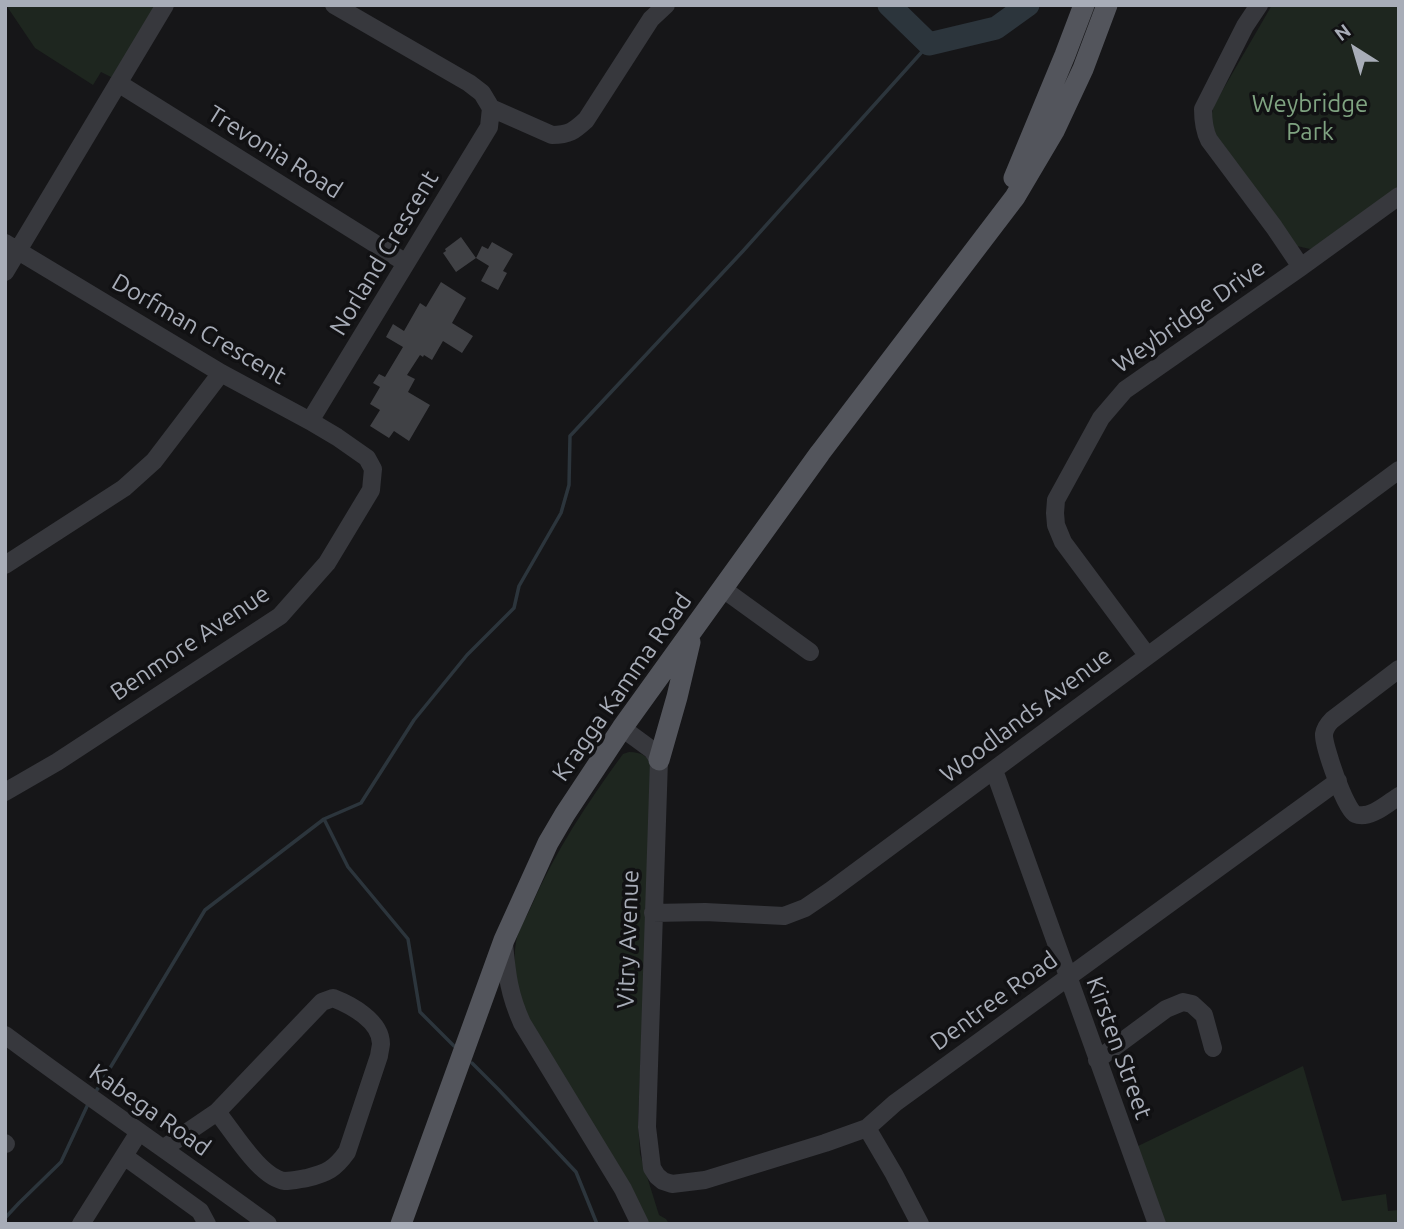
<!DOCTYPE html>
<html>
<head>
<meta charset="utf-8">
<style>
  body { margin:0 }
  #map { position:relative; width:1404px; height:1229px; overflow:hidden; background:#161618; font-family:Ubuntu,sans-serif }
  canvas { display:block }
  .frame { position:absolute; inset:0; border:7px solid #a8adb8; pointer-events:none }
  .north { position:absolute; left:1320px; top:14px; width:70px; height:70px; -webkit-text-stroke:5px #111113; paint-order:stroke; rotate:323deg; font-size:19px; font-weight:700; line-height:28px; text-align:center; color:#a8adb8 }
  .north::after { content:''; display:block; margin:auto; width:24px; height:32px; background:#a8adb8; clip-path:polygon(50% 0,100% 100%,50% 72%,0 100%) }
</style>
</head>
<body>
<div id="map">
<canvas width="1404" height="1229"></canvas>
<div class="frame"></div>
<div class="north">N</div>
</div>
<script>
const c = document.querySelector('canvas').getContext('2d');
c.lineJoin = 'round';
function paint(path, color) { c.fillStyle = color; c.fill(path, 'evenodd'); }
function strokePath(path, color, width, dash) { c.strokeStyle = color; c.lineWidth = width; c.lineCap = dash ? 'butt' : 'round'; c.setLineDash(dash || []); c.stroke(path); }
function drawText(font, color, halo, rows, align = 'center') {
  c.font = font + ' Ubuntu,sans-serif'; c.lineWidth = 7; c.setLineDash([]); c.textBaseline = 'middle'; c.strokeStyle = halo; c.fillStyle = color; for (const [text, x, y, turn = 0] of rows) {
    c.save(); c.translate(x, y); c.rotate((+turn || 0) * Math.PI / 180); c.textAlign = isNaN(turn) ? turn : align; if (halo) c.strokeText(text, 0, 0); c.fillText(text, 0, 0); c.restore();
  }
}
paint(new Path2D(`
  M 6,5 L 157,5 L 113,78 L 101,72 L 93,85 L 35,48 Z
  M 1272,5 L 1399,5 L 1399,186 L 1319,245 L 1310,249 L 1297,246 L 1216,138 L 1211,117 L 1214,105 Z
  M 629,752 C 656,752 652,773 652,793 L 638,1121 L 640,1154 L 659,1215 L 666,1219 L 669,1224 L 648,1224 L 523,1012 C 516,990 512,965 516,942 C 518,930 526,918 531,907 C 555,851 588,802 623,754 Z
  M 1303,1066 L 1342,1201 L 1386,1194 L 1388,1211 L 1399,1210 L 1399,1224 L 1165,1224 L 1136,1147 Z`), '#1e261f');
strokePath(new Path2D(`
  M 324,819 L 348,867 L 408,939 L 420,1012 L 454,1046
  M 472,1063 L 499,1090 L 576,1172 L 597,1224
  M 95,1093 L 205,910 L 324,819 L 361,803 L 414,720 L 467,655 L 514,608 L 519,586 L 561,513 L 569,485 L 570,436 L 743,251 L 929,44
  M 5,1218 L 19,1203 L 61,1162 L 89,1102`), '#2c353c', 3.5);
strokePath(new Path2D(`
  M 889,5 L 929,44 L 996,28 L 1028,5`), '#2c353c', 23);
paint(new Path2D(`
  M 461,237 L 476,258 L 482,246 L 488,249 L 492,242 L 513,254 L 503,271 L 507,273 L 498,290 L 481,281 L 489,266 L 476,258 L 456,272 L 443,253 L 446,251 L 445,249 Z
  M 441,282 L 466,298 L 452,323 L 473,336 L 462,353 L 443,341 L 432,360 L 424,355 L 423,357 L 420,355 L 407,375 L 415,379 L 408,392 L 430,405 L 409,441 L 394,431 L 389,438 L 370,426 L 380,410 L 370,404 L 380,387 L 373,383 L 379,374 L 385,377 L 403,347 L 386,337 L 393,324 L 404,331 L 420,303 L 426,307 Z`), '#404145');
strokePath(new Path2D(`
  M 1259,5 L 1245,26 L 1203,109 C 1203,121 1204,130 1209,140 L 1274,227 L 1301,267
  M 118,83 L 406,263
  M 491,108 L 552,135 C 569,135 574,131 586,120 L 651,19 L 666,5
  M 5,243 L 221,373 L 310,421 L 337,437 L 367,458 L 373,469 L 371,490 L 327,563 L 280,616 L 57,762 L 5,792
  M 5,272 L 165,5
  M 310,421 L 489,127 L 491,108 L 482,93 L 469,83 L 334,5
  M 5,565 L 124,488 L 154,461 L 221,373
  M 723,589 L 810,652
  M 1147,655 L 1063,542 L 1056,525 L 1055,513 L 1056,500 L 1101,418 L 1125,390 L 1301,267 L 1399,196
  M 1399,669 L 1332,720 C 1328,724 1325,728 1324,734 C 1323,745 1346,811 1355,814 C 1370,820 1388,803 1399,796
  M 622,728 L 652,750 L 659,760 L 647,1127 L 652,1168 L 657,1176 L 663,1181 L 672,1184 L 705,1180 L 825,1143 L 867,1128 L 895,1103 L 1338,781
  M 994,770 L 1157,1224
  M 653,913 L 705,912 L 784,916 L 805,908 L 830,891 L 1399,470
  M 504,944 C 507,975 509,994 522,1023 L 623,1189 L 640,1224
  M 5,1035 C 92,1100 181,1160 268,1224
  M 1097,1060 L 1166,1009 L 1183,1002 L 1192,1004 L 1204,1015 L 1213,1048
  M 867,1128 L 894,1174 L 920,1224
  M 5,1143 L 6,1144
  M 164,1148 L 217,1112 L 322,1002 L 333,998 C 351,1005 381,1021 381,1044 C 381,1045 379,1055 379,1056 L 347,1152 C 335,1169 327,1173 307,1178 C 300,1179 292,1181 285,1181 C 260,1178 233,1131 217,1112
  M 124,1156 L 200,1211 L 207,1224
  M 81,1224 L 139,1132`), '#37383d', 18);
strokePath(new Path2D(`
  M 1014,178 L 1065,55 L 1084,5
  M 659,760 L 677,697 L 690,642
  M 401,1224 L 504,940 L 548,843 L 565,814 L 622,728 L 820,453 L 1015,197 L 1054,131 L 1083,69 L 1107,5`), '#53555c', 21);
drawText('24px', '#7fa381', '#111113', [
  ["Weybridge",1310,104],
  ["Park",1310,132]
]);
drawText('24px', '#a8adb8', '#111113', [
  ["Trevonia Road",275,152,32],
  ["Norland Crescent",384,253,-59],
  ["Weybridge Drive",1189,316,-35],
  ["Dorfman Crescent",199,329,30],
  ["Benmore Avenue",190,643,-34],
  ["Kragga Kamma Road",622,687,-55],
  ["Woodlands Avenue",1026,715,-37],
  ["Vitry Avenue",628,939,-88],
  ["Dentree Road",994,1001,-36],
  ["Kirsten Street",1119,1048,70],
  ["Kabega Road",150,1110,35]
]);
</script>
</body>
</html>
